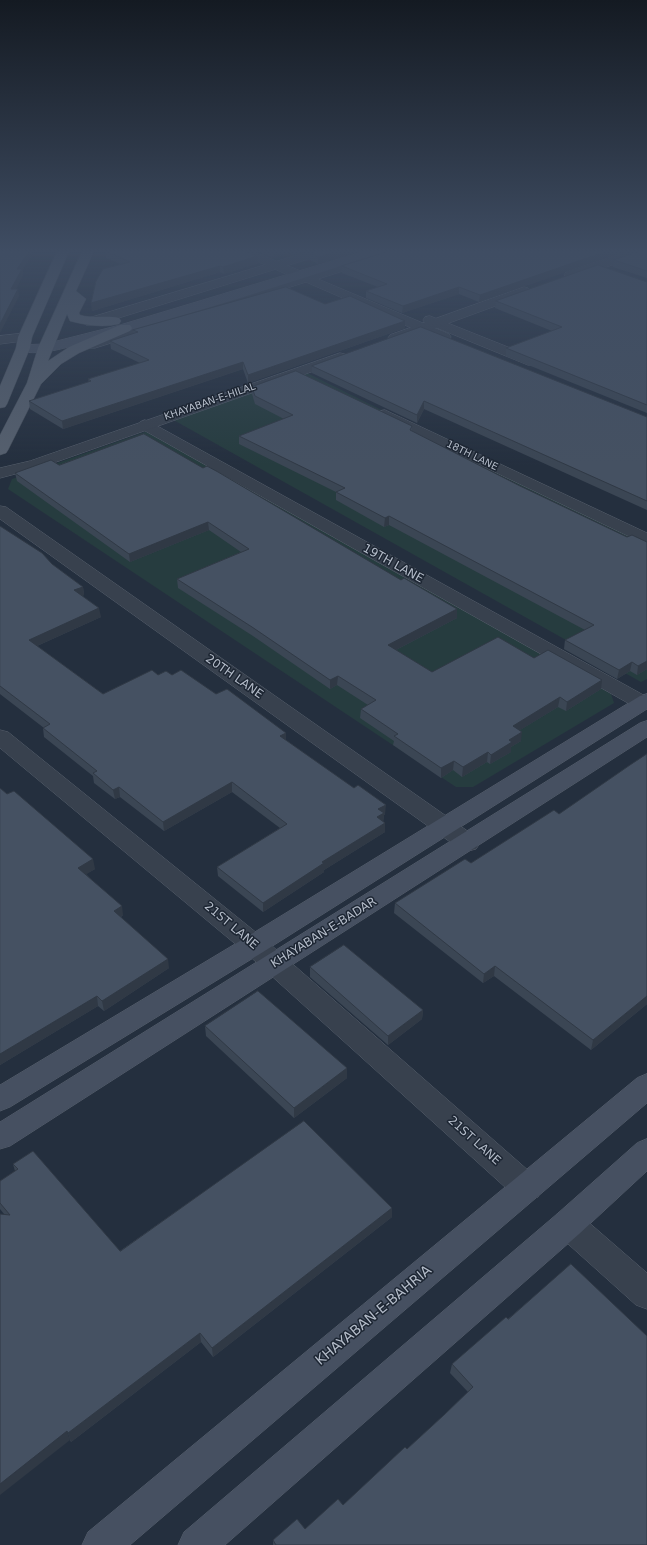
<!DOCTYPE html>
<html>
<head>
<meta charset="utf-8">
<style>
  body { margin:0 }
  canvas { display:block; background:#242f3e }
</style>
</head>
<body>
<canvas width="647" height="1545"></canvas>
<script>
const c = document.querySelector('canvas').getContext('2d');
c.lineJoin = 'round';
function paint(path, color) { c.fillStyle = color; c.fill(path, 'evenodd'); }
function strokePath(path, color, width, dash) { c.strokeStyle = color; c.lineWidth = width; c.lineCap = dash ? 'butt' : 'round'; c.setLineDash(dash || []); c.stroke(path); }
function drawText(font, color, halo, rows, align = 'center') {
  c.font = font + ' "DejaVu Sans",sans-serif'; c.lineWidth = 3; c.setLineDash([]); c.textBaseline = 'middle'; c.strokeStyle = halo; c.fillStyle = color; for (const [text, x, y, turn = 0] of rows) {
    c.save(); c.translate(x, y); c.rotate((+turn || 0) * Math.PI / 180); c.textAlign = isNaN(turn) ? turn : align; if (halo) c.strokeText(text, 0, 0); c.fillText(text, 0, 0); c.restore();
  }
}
paint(new Path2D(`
  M 303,371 L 647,542 L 647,679 L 641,682 L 170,418 Z
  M 145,432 L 161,434 L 611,694 L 614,703 L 473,787 L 456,787 L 8,489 L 12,479 Z`), '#263c3f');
const minor = new Path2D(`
  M 318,249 L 336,249 L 334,251 L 96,325 L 86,325 L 84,322 L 86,319 Z
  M 390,249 L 407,249 L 405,251 L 318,279 L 449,334 L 451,337 L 449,340 L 439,340 L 306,282 L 95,348 L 85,348 L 83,345 L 85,342 L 295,278 L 293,275 L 295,272 L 299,271 L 307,274 Z
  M 430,316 L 538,359 L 540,362 L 538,365 L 528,365 L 425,323 L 423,320 L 425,317 Z
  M 25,333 L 30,334 L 32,337 L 30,340 L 0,344 L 0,336 Z
  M 385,410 L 647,533 L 647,545 L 380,417 L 378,414 L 380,411 Z
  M 145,420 L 150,422 L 647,697 L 647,708 L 642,709 L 635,707 L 140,428 L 137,425 L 140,422 Z
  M 0,506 L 6,507 L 476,837 L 480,843 L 476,849 L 468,851 L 460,849 L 0,519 Z
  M 0,730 L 8,732 L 263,938 L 538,1179 L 542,1188 L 538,1197 L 527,1201 L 516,1197 L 245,952 L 0,748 Z
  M 568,1210 L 579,1214 L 647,1273 L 647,1309 L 636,1305 L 557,1234 L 553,1224 L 557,1214 Z`);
const tertiary = new Path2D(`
  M 232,249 L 247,249 L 303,272 L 305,275 L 299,279 L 295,278 L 234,251 Z
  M 635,249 L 647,249 L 647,253 L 574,278 L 570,279 L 564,275 L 566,272 Z
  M 524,287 L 528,288 L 530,291 L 528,294 L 400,341 L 390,341 L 388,338 L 390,335 Z
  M 340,353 L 345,354 L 347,357 L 345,360 L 42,467 L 0,478 L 0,468 L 30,461 Z`);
const secondary = new Path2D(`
  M 372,249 L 390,249 L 388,251 C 292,281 196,314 98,339 C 73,345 44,357 18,351 L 16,348 L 18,345 L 45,344 L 120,325 Z
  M 647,694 L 647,709 L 263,952 L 10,1107 L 0,1111 L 0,1085 L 245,938 L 640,696 Z
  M 647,721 L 647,737 L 10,1146 L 0,1149 L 0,1122 L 640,723 Z
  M 647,1074 L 647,1103 L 130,1545 L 82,1545 L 88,1532 L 637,1078 Z
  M 647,1139 L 647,1171 L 579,1234 L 225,1545 L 178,1545 L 184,1532 L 557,1214 L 637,1143 Z`);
const primary = new Path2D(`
  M 58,249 L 70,249 L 32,337 L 30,348 L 7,404 L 5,407 L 0,408 L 0,386 L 16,348 L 18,337 Z
  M 83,249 L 95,249 L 76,291 L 86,299 L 79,313 L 80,315 C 93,319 106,315 119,318 L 121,321 L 119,324 C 102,328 86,325 70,321 L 67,314 L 48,361 L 69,347 L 120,325 L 130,325 L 132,328 L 130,331 L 79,353 L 61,364 L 41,384 L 8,450 L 6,453 L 0,455 L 0,435 L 27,383 L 38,348 Z`);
strokePath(minor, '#565f6c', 1);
strokePath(tertiary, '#565f6c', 1);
strokePath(secondary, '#565f6c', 1);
strokePath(primary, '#414a57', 1);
paint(minor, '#38414e');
paint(tertiary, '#38414e');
paint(secondary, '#465061');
paint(primary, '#56606e');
paint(new Path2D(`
  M 250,249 L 314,249 L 294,255 L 290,253 L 273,258 Z
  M 325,249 L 368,249 L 318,264 L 310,260 L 310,253 Z
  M 396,249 L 631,249 L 479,302 L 459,294 L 402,313 L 366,298 L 366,291 L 378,287 L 342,273 L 342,266 Z
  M 647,249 L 647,278 L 613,267 L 614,260 Z
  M 106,251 L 257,256 L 258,263 L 224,274 L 220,272 L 92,311 L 121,264 L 106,258 Z
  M 647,282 L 647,413 L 506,356 L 506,348 L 552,331 L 495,308 L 496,301 Z
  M 325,304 L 405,328 L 248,383 L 243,369 L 63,429 L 30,409 L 29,401 L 89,382 L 88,379 L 140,363 L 111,349 L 110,341 L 134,334 L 133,330 Z
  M 312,366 L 647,417 L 647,510 L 424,409 L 417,423 L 312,373 Z
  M 252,387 L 412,426 L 412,431 L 520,486 L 627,537 L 647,542 L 647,669 L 637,675 L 630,671 L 617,679 L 564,649 L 565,640 L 585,630 L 389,525 L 384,527 L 336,500 L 336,492 L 239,444 L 239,436 L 284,419 L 255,404 L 252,394 Z
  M 59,465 L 401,580 L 457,609 L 457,618 L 396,650 L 432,672 L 534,658 L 601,689 L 566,711 L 558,707 L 520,730 L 521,741 L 511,747 L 511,752 L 490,764 L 487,762 L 462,777 L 453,770 L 441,778 L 393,745 L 394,741 L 360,718 L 361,709 L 368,705 L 337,685 L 330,689 L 253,636 L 178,588 L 177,579 L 241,552 L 209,530 L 130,562 L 17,481 L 15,473 Z
  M 0,526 L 83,587 L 84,595 L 82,596 L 101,617 L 37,646 L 103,694 L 158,675 L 172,675 L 216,694 L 286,740 L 385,814 L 384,815 L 383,822 L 385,832 L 324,870 L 324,872 L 263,912 L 218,876 L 217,867 L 280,828 L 232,792 L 164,831 L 120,797 L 115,799 L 94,783 L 93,776 L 44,737 L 43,728 L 44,728 L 0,694 Z
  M 0,788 L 95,869 L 86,874 L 123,915 L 121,917 L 169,968 L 104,1011 L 98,1006 L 0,1065 Z
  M 395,903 L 647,1004 L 591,1050 L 494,976 L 483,983 L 394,913 Z
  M 310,967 L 423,1010 L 422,1019 L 388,1045 L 310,977 Z
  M 205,1026 L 347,1068 L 347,1078 L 294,1118 L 206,1036 Z
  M 13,1164 L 120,1251 L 392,1217 L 213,1357 L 201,1342 L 71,1442 L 70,1440 L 4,1214 L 0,1209 L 0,1181 L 15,1171 Z
  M 508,1319 L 647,1545 L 273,1545 L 273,1540 L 305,1529 L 343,1505 L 407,1449 L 444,1415 L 468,1392 L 450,1373 L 452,1364 Z`), '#3b4654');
paint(new Path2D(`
  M 31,249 L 36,249 L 23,269 L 23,276 L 12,296 L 11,289 L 17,269 Z
  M 282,249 L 290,249 L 290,253 L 273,258 L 273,251 Z
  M 294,249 L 314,249 L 294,255 Z
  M 346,249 L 368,249 L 318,264 L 318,257 Z
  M 613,249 L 631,249 L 479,302 L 480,295 Z
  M 257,256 L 258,263 L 224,274 L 223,267 Z
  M 220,266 L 220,272 L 92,311 L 91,303 Z
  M 459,287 L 459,294 L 402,313 L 403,306 Z
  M 18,289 L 19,296 L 0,333 L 0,324 Z
  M 405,321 L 405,328 L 248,383 L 248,375 Z
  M 243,362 L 243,369 L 63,429 L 62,421 Z
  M 424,401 L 424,409 L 417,423 L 417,415 Z
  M 389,516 L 389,525 L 384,527 L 385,518 Z
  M 208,522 L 209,530 L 130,562 L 129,554 Z
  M 83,587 L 84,595 L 75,599 L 74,590 Z
  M 99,608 L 101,617 L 30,649 L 29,640 Z
  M 457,609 L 457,618 L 388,654 L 388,645 Z
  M 647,661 L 647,669 L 637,675 L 638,666 Z
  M 632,662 L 630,671 L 617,679 L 619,670 Z
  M 338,676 L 337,685 L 330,689 L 330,680 Z
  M 602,680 L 601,689 L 566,711 L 567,702 Z
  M 560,697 L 558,707 L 512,735 L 513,726 Z
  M 522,732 L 521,741 L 511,747 L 511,752 L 490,764 L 491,755 L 509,740 Z
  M 286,733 L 286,742 L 280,736 Z
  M 488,752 L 487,762 L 462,777 L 463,767 Z
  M 454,761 L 453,770 L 441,778 L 441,768 Z
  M 232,782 L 232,792 L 164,831 L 163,822 Z
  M 119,787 L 120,797 L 115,799 L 113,790 Z
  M 386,805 L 385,814 L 384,815 L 383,823 L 377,827 L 378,809 Z
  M 385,823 L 385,832 L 324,870 L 324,872 L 263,912 L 263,903 L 322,862 Z
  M 93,859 L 95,869 L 80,878 L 78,868 Z
  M 122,906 L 123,915 L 115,920 L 114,911 Z
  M 168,959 L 169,968 L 104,1011 L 102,1001 Z
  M 495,966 L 494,976 L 483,983 L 484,974 Z
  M 97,996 L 98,1006 L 0,1065 L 0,1054 Z
  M 647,996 L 647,1004 L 591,1050 L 593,1040 Z
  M 423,1010 L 422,1019 L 388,1045 L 388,1036 Z
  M 347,1068 L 347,1078 L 294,1118 L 294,1108 Z
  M 392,1208 L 392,1217 L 213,1357 L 212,1348 Z
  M 200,1333 L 201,1342 L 71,1442 L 68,1433 Z
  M 67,1431 L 70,1440 L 0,1495 L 0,1484 Z`), '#303945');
const building = new Path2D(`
  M 0,249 L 31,249 L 17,269 L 22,269 L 11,289 L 18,289 L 0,324 Z
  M 107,249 L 240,249 L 257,256 L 223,267 L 220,266 L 91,303 L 96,281 L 103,269 L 130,262 L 106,251 Z
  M 266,249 L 282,249 L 273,251 Z
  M 325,249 L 346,249 L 318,257 L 310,253 Z
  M 396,249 L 613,249 L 480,295 L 459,287 L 403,306 L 366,291 L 387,284 L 342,266 Z
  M 646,249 L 647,249 L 647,271 L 614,260 Z
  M 598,265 L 647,282 L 647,405 L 506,348 L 562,327 L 496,301 Z
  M 286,287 L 325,304 L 350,296 L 405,321 L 248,375 L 243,362 L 62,421 L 29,401 L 91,381 L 88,379 L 149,360 L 110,341 L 138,332 L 133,330 Z
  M 421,327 L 647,417 L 647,501 L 424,401 L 417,415 L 312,366 Z
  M 296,371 L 412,426 L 410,430 L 520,486 L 627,537 L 632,535 L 647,542 L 647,661 L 638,666 L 632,662 L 619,670 L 565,640 L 594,625 L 389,516 L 385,518 L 336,492 L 345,488 L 239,436 L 293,415 L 255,396 L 252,387 Z
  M 144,434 L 203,468 L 207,466 L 218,472 L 401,580 L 404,578 L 457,609 L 388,645 L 432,672 L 498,637 L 534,658 L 548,650 L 602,680 L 567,702 L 560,697 L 513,726 L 522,732 L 509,740 L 512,742 L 491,755 L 488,752 L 463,767 L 454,761 L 441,768 L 394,736 L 398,734 L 361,709 L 376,700 L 338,676 L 330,680 L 252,627 L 177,579 L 249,549 L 208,522 L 129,554 L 15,473 L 51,460 L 59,465 Z
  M 0,526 L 42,553 L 52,564 L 83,587 L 74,590 L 99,608 L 29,640 L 103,694 L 152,670 L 158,675 L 166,671 L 172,675 L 181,670 L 216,694 L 227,689 L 286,733 L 280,736 L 354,788 L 358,785 L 386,805 L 378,809 L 384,813 L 377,817 L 385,823 L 322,862 L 324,863 L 263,903 L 217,867 L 287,824 L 232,782 L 163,822 L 119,787 L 113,790 L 93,773 L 97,771 L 43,728 L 50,724 L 0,686 Z
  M 647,754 L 647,996 L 593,1040 L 495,966 L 484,974 L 395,903 L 465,859 L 471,863 L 554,810 L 559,814 L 630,765 Z
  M 0,788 L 7,794 L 14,791 L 93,859 L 78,868 L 122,906 L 114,911 L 168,959 L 102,1001 L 97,996 L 0,1054 Z
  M 344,945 L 423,1010 L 388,1036 L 310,967 Z
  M 258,991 L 347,1068 L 294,1108 L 205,1026 Z
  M 304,1121 L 392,1208 L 212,1348 L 200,1333 L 68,1433 L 67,1431 L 0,1484 L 0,1214 L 10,1215 L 0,1203 L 0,1181 L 18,1169 L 13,1164 L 33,1151 L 120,1251 Z
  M 571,1264 L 647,1336 L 647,1545 L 276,1545 L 273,1540 L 297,1519 L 305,1529 L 338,1499 L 343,1505 L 405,1447 L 407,1449 L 444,1415 L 473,1387 L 452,1364 L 506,1317 L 508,1319 Z`);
paint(building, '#455162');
strokePath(building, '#303945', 1);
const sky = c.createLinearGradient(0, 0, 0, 465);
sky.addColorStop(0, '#141a22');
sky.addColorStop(0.54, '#3f4d63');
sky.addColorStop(1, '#3f4d6300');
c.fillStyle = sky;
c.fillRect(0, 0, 647, 465);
drawText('10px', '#b4bcc9', '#1d2633', [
  ["KHAYABAN-E-HILAL",210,402,-19],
  ["18TH LANE",472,456,26]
]);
drawText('12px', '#b4bcc9', '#1d2633', [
  ["19TH LANE",393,564,29],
  ["20TH LANE",234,677,35],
  ["21ST LANE",231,926,40],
  ["KHAYABAN-E-BADAR",324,933,-32],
  ["21ST LANE",474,1141,42]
]);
drawText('14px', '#b4bcc9', '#1d2633', [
  ["KHAYABAN-E-BAHRIA",374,1316,-40]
]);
</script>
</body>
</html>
